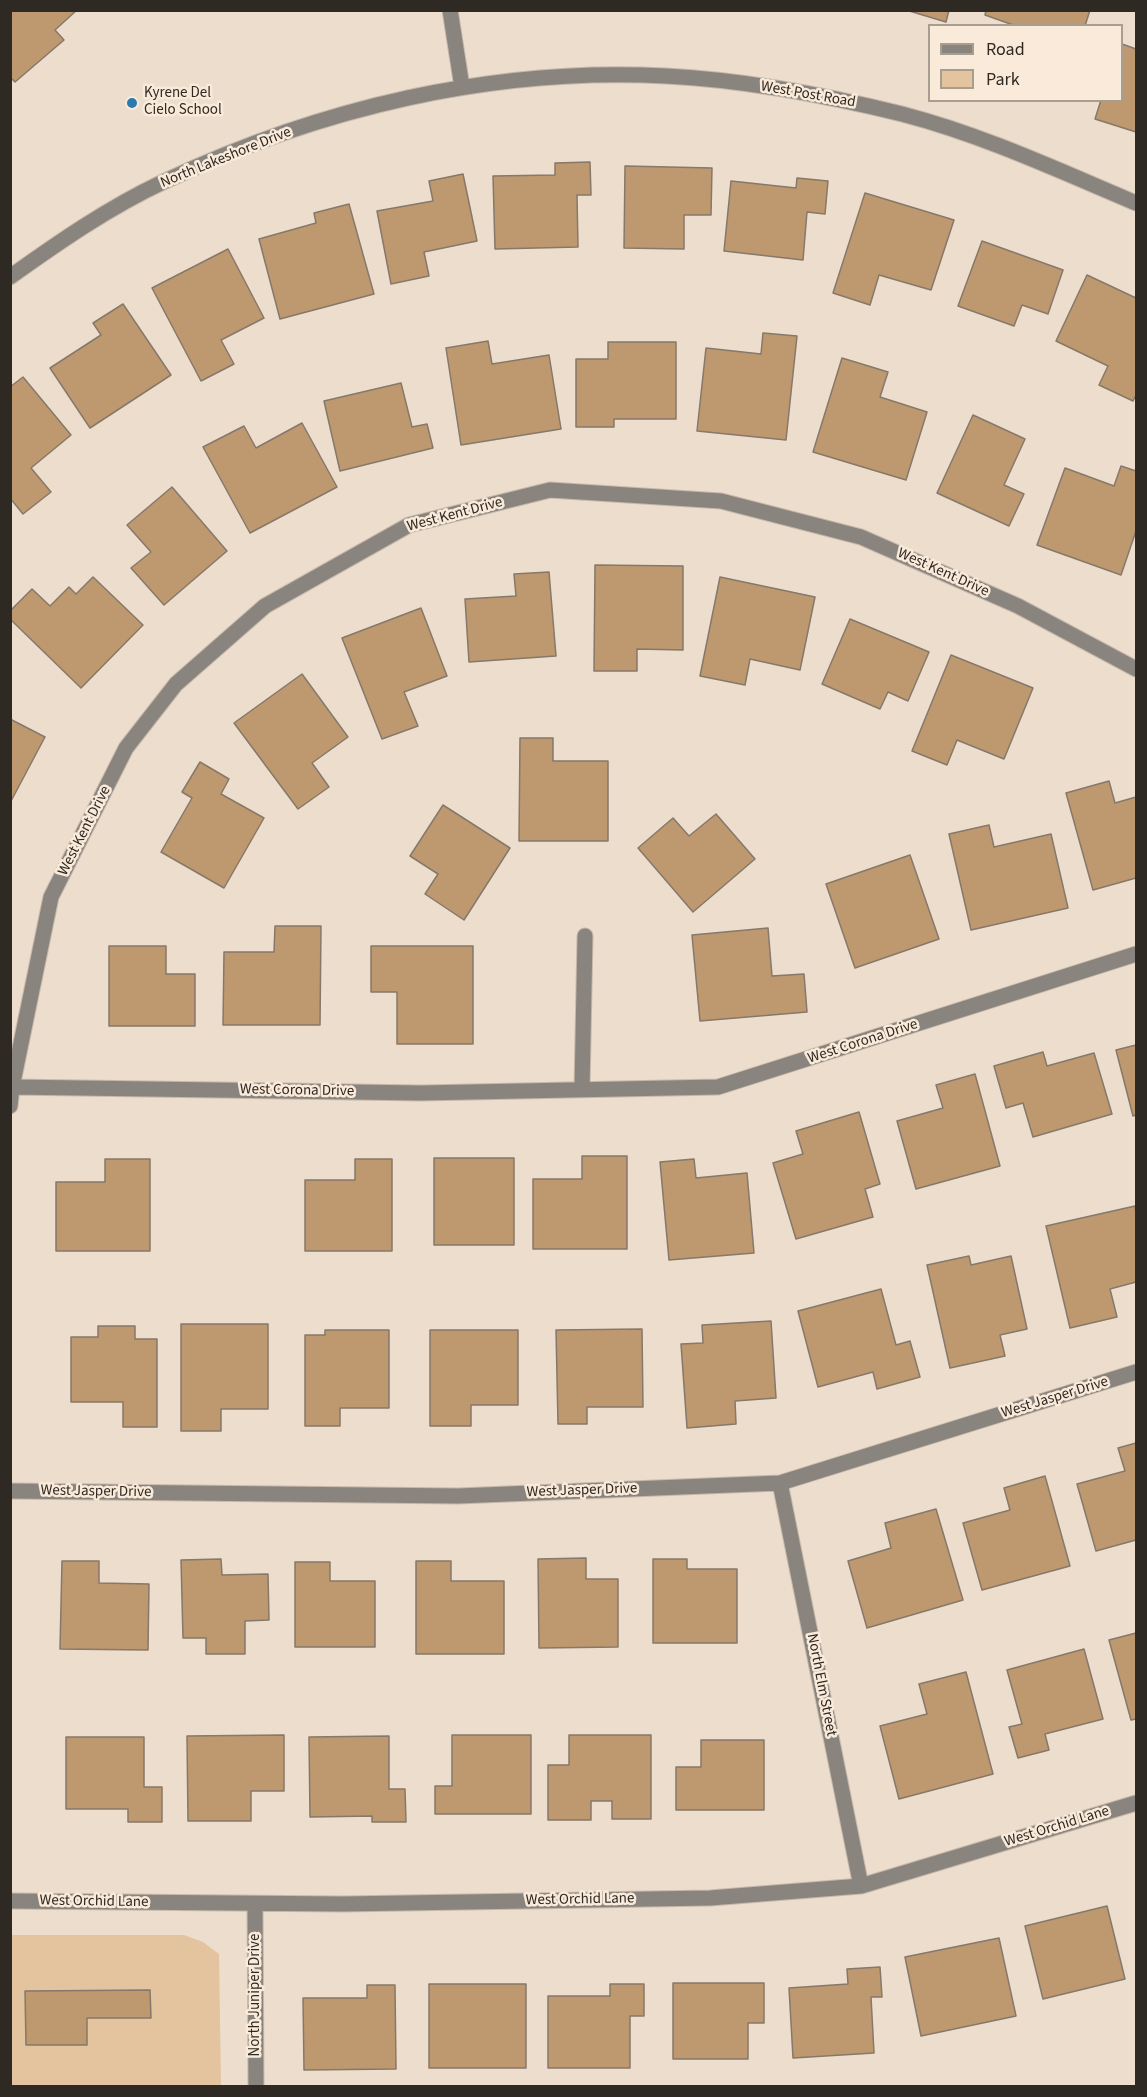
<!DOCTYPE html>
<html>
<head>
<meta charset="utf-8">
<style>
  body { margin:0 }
  #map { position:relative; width:1147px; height:2097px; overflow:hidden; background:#ecddcd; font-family:"Source Sans 3",sans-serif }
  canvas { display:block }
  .frame { position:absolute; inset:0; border:12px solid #2f2923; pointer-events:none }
  .legend { position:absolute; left:928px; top:24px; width:195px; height:78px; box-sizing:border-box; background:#f9eada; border:2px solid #a89d91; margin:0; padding:8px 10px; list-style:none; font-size:18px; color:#2f2923 }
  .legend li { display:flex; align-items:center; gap:12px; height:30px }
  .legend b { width:30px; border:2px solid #a89d91 }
</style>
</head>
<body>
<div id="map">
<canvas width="1147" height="2097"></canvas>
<div class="frame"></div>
<ul class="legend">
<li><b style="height:8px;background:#8a847e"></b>Road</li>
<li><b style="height:16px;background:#e4c39f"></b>Park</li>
</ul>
</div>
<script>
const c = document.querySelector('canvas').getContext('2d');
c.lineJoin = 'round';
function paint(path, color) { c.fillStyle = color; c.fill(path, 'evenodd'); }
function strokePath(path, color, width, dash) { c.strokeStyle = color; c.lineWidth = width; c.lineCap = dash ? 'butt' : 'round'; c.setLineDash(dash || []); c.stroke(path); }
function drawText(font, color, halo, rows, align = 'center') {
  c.font = font + ' "Source Sans 3",sans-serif'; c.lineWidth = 5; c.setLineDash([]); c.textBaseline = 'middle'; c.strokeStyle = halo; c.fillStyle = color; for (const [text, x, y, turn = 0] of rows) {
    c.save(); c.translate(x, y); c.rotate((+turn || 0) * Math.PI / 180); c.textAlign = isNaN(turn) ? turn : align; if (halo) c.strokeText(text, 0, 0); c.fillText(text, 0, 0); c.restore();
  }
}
paint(new Path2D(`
  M 10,1935 L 184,1935 L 203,1942 L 219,1954 L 221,2086 L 11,2086 Z`), '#e4c39f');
const building = new Path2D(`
  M 10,10 L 77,10 L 55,30 L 64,40 L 15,82 L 12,79 L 10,80 Z
  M 906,10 L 949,10 L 946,22 Z
  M 986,10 L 1090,10 L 1085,26 L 1016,26 L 985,15 Z
  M 1122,44 L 1136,49 L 1136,132 L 1095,119 L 1101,100 L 1122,100 Z
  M 590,162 L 591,195 L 577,195 L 578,247 L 495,249 L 493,176 L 555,175 L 555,163 Z
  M 625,166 L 712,168 L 711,215 L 684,215 L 684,249 L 624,248 Z
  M 463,174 L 477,241 L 424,252 L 429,276 L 391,284 L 377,211 L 433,201 L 429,181 Z
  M 797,178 L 828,181 L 825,214 L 807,212 L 803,260 L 724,251 L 731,181 L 796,188 Z
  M 865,193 L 954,220 L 931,290 L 879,275 L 870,305 L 833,293 Z
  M 349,204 L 374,294 L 280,319 L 259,239 L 316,223 L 314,213 Z
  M 982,241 L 1063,270 L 1048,314 L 1022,305 L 1014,326 L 958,306 Z
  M 228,249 L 264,318 L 221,340 L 234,364 L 201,381 L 152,288 Z
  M 1087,275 L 1136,298 L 1136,395 L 1133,401 L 1099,385 L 1108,366 L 1056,341 Z
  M 123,304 L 171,375 L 90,428 L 50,368 L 101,335 L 93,323 Z
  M 763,333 L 797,336 L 786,440 L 697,431 L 706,348 L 761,354 Z
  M 488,341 L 492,364 L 549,355 L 561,429 L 461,445 L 446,348 Z
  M 608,342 L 676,342 L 676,419 L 614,419 L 614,427 L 576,427 L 576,359 L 608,359 Z
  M 842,358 L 888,372 L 880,397 L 927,412 L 906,480 L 813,452 Z
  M 23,377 L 71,435 L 31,468 L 51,492 L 23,514 L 10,498 L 10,387 Z
  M 401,383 L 412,427 L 427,424 L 433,448 L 340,471 L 324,401 Z
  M 973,415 L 1025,439 L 1004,485 L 1024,494 L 1009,526 L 937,493 Z
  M 302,423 L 337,487 L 250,533 L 203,447 L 244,426 L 256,448 Z
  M 1121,466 L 1136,471 L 1136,531 L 1121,575 L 1037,545 L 1065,468 L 1114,486 Z
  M 172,487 L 227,551 L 164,605 L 131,568 L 151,552 L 127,525 Z
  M 595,565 L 683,566 L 683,650 L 637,649 L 637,671 L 594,671 Z
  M 549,572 L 556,656 L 469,662 L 465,599 L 516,596 L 514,574 Z
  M 93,577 L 143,625 L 81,688 L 10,619 L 10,611 L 32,589 L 50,606 L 69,587 L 76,594 Z
  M 720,577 L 815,597 L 800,670 L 750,659 L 745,685 L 700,676 Z
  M 421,608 L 447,676 L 404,692 L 418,726 L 382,739 L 342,638 Z
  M 850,619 L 929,652 L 908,701 L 888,692 L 880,709 L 822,684 Z
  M 951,655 L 1033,688 L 1004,759 L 957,740 L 947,765 L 912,751 Z
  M 302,674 L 348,737 L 312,763 L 329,787 L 298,809 L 234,723 Z
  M 10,719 L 45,737 L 10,803 Z
  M 520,738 L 553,738 L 553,761 L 608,761 L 608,841 L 519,841 Z
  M 200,762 L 229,779 L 221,794 L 264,818 L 224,888 L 161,852 L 192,798 L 182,792 Z
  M 1109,781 L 1115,803 L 1136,797 L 1136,878 L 1093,890 L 1066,793 Z
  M 443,805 L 510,848 L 464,920 L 425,894 L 438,874 L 410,856 Z
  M 716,814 L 755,859 L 693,912 L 638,848 L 673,818 L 689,836 Z
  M 989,825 L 994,847 L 1051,834 L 1068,908 L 971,930 L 949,834 Z
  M 910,855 L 939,939 L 855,968 L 826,884 Z
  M 275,926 L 321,926 L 320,1025 L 223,1025 L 224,952 L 274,952 Z
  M 768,928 L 772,976 L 804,974 L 807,1012 L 700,1021 L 692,935 Z
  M 109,946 L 166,946 L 166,974 L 195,974 L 195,1026 L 109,1026 Z
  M 371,946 L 473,946 L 473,1044 L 397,1044 L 397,992 L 371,992 Z
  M 1136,1045 L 1136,1115 L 1133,1116 L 1116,1050 Z
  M 1043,1052 L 1047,1066 L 1094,1053 L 1112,1114 L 1033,1137 L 1023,1103 L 1006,1108 L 994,1066 Z
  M 975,1074 L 1000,1166 L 916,1189 L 897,1121 L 943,1108 L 936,1085 Z
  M 859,1112 L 880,1184 L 865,1189 L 873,1217 L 796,1239 L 773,1163 L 803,1154 L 796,1131 Z
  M 582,1156 L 627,1156 L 627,1249 L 533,1249 L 533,1179 L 582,1179 Z
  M 434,1158 L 514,1158 L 514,1245 L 434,1245 Z
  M 105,1159 L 150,1159 L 150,1251 L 56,1251 L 56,1182 L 105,1182 Z
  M 355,1159 L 392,1159 L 392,1251 L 305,1251 L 305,1180 L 355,1180 Z
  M 694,1159 L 696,1178 L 747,1173 L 754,1253 L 669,1260 L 660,1162 Z
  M 1135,1206 L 1136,1213 L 1136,1282 L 1110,1289 L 1117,1317 L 1070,1328 L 1046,1226 Z
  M 969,1256 L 971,1265 L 1011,1256 L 1027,1329 L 1000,1335 L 1005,1356 L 950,1368 L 927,1265 Z
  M 881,1289 L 896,1345 L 910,1341 L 920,1377 L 877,1389 L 873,1372 L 818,1387 L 798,1311 Z
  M 771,1321 L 776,1398 L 735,1401 L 736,1424 L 687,1428 L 681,1344 L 703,1343 L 702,1325 Z
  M 181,1324 L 268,1324 L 268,1409 L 221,1409 L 221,1431 L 181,1431 Z
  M 98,1326 L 135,1326 L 135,1339 L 157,1339 L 157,1427 L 123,1427 L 123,1402 L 71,1402 L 71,1337 L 98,1337 Z
  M 642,1329 L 643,1407 L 587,1407 L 587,1424 L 558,1424 L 556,1330 Z
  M 325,1330 L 389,1330 L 389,1408 L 340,1408 L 340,1426 L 305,1426 L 305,1335 L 325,1335 Z
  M 430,1330 L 518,1330 L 518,1405 L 471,1405 L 471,1426 L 430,1426 Z
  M 1136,1443 L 1136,1540 L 1096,1551 L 1077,1484 L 1125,1471 L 1118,1448 Z
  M 1045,1476 L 1070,1566 L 982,1590 L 963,1523 L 1010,1510 L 1004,1488 Z
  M 936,1509 L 963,1600 L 867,1628 L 848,1561 L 891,1548 L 885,1523 Z
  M 586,1558 L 586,1579 L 618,1579 L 618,1647 L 539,1648 L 538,1559 Z
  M 221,1559 L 222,1575 L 268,1574 L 269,1620 L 245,1621 L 245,1654 L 206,1654 L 206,1638 L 183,1638 L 181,1560 Z
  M 653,1559 L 687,1559 L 687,1569 L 737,1569 L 737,1643 L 653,1643 Z
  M 62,1561 L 99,1561 L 99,1583 L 149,1584 L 148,1650 L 60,1649 Z
  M 416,1561 L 451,1561 L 451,1581 L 504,1581 L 504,1654 L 416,1654 Z
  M 295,1562 L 330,1562 L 330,1581 L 375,1581 L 375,1647 L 295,1647 Z
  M 1136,1633 L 1136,1719 L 1131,1720 L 1109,1640 Z
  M 1084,1649 L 1103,1719 L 1045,1734 L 1049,1750 L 1018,1758 L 1009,1727 L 1022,1724 L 1007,1670 Z
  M 966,1672 L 993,1774 L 899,1799 L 880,1726 L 927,1714 L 919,1684 Z
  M 284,1735 L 284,1791 L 251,1791 L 251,1821 L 188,1821 L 187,1736 Z
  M 452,1735 L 531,1735 L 531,1814 L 435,1814 L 435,1786 L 452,1786 Z
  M 569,1735 L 651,1735 L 651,1819 L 612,1819 L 612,1801 L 591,1801 L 591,1820 L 548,1820 L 548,1765 L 569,1765 Z
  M 389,1736 L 389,1789 L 405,1789 L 406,1822 L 372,1822 L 372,1816 L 310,1817 L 309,1737 Z
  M 66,1737 L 144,1737 L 144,1787 L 162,1787 L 162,1822 L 128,1822 L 128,1809 L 66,1809 Z
  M 701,1740 L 764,1740 L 764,1810 L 676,1810 L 676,1767 L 701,1767 Z
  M 1107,1906 L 1125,1979 L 1043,1999 L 1025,1926 Z
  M 999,1938 L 1016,2016 L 921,2036 L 905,1957 Z
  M 880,1967 L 882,1997 L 871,1997 L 874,2053 L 793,2058 L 789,1988 L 848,1984 L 847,1969 Z
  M 673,1983 L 764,1983 L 764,2023 L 748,2023 L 748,2059 L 673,2059 Z
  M 429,1984 L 526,1984 L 526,2068 L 429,2068 Z
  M 610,1984 L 644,1984 L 644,2016 L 630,2016 L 630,2068 L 548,2068 L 548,1996 L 610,1996 Z
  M 367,1985 L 395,1985 L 396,2069 L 304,2070 L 303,1998 L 367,1998 Z
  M 150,1990 L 151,2018 L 87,2018 L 87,2045 L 26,2045 L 25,1991 Z`);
paint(building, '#be996f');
strokePath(building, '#86786a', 1.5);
const minor = new Path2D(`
  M 450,10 L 462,87
  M 10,277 C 59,242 108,208 163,182 C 320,108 492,67 666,76 C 745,80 825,95 902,114 C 983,135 1060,171 1136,203
  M 12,1087 L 421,1093 L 718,1087 L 1136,954
  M 582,1089 L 585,936
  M 10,1106 L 12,1087 L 51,897 L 126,748 L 176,684 L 265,606 L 409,525 L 550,490 L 721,501 L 861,537 L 1018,606 L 1136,669
  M 780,1483 L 861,1886
  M 10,1491 L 458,1496 L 780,1483 L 1136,1372
  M 10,1901 L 343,1904 L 710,1898 L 861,1886 L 1136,1803
  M 255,1904 L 256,2086`);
strokePath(minor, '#c6b9ab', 17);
strokePath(minor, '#8a847e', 15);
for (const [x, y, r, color] of [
  [132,103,6,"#2c7aad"]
]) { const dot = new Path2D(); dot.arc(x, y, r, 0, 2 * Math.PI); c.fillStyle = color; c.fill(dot); strokePath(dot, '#f9eada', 2); }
drawText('15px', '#2f2923', '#f9eada', [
  ["Kyrene Del",144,94],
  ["Cielo School",144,111]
], 'left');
drawText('15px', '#2f2923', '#f9eada', [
  ["West Post Road",808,95,10],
  ["North Lakeshore Drive",226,158,-22],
  ["West Kent Drive",455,515,-15],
  ["West Kent Drive",943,573,24],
  ["West Kent Drive",85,831,-63],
  ["West Corona Drive",863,1042,-18],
  ["West Corona Drive",297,1091,1],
  ["West Jasper Drive",1055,1398,-17],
  ["West Jasper Drive",582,1491,-2],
  ["West Jasper Drive",96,1492,1],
  ["North Elm Street",821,1685,79],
  ["West Orchid Lane",1057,1827,-17],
  ["West Orchid Lane",580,1900,-1],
  ["West Orchid Lane",94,1902,1],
  ["North Juniper Drive",256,1995,-90]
]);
</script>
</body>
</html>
